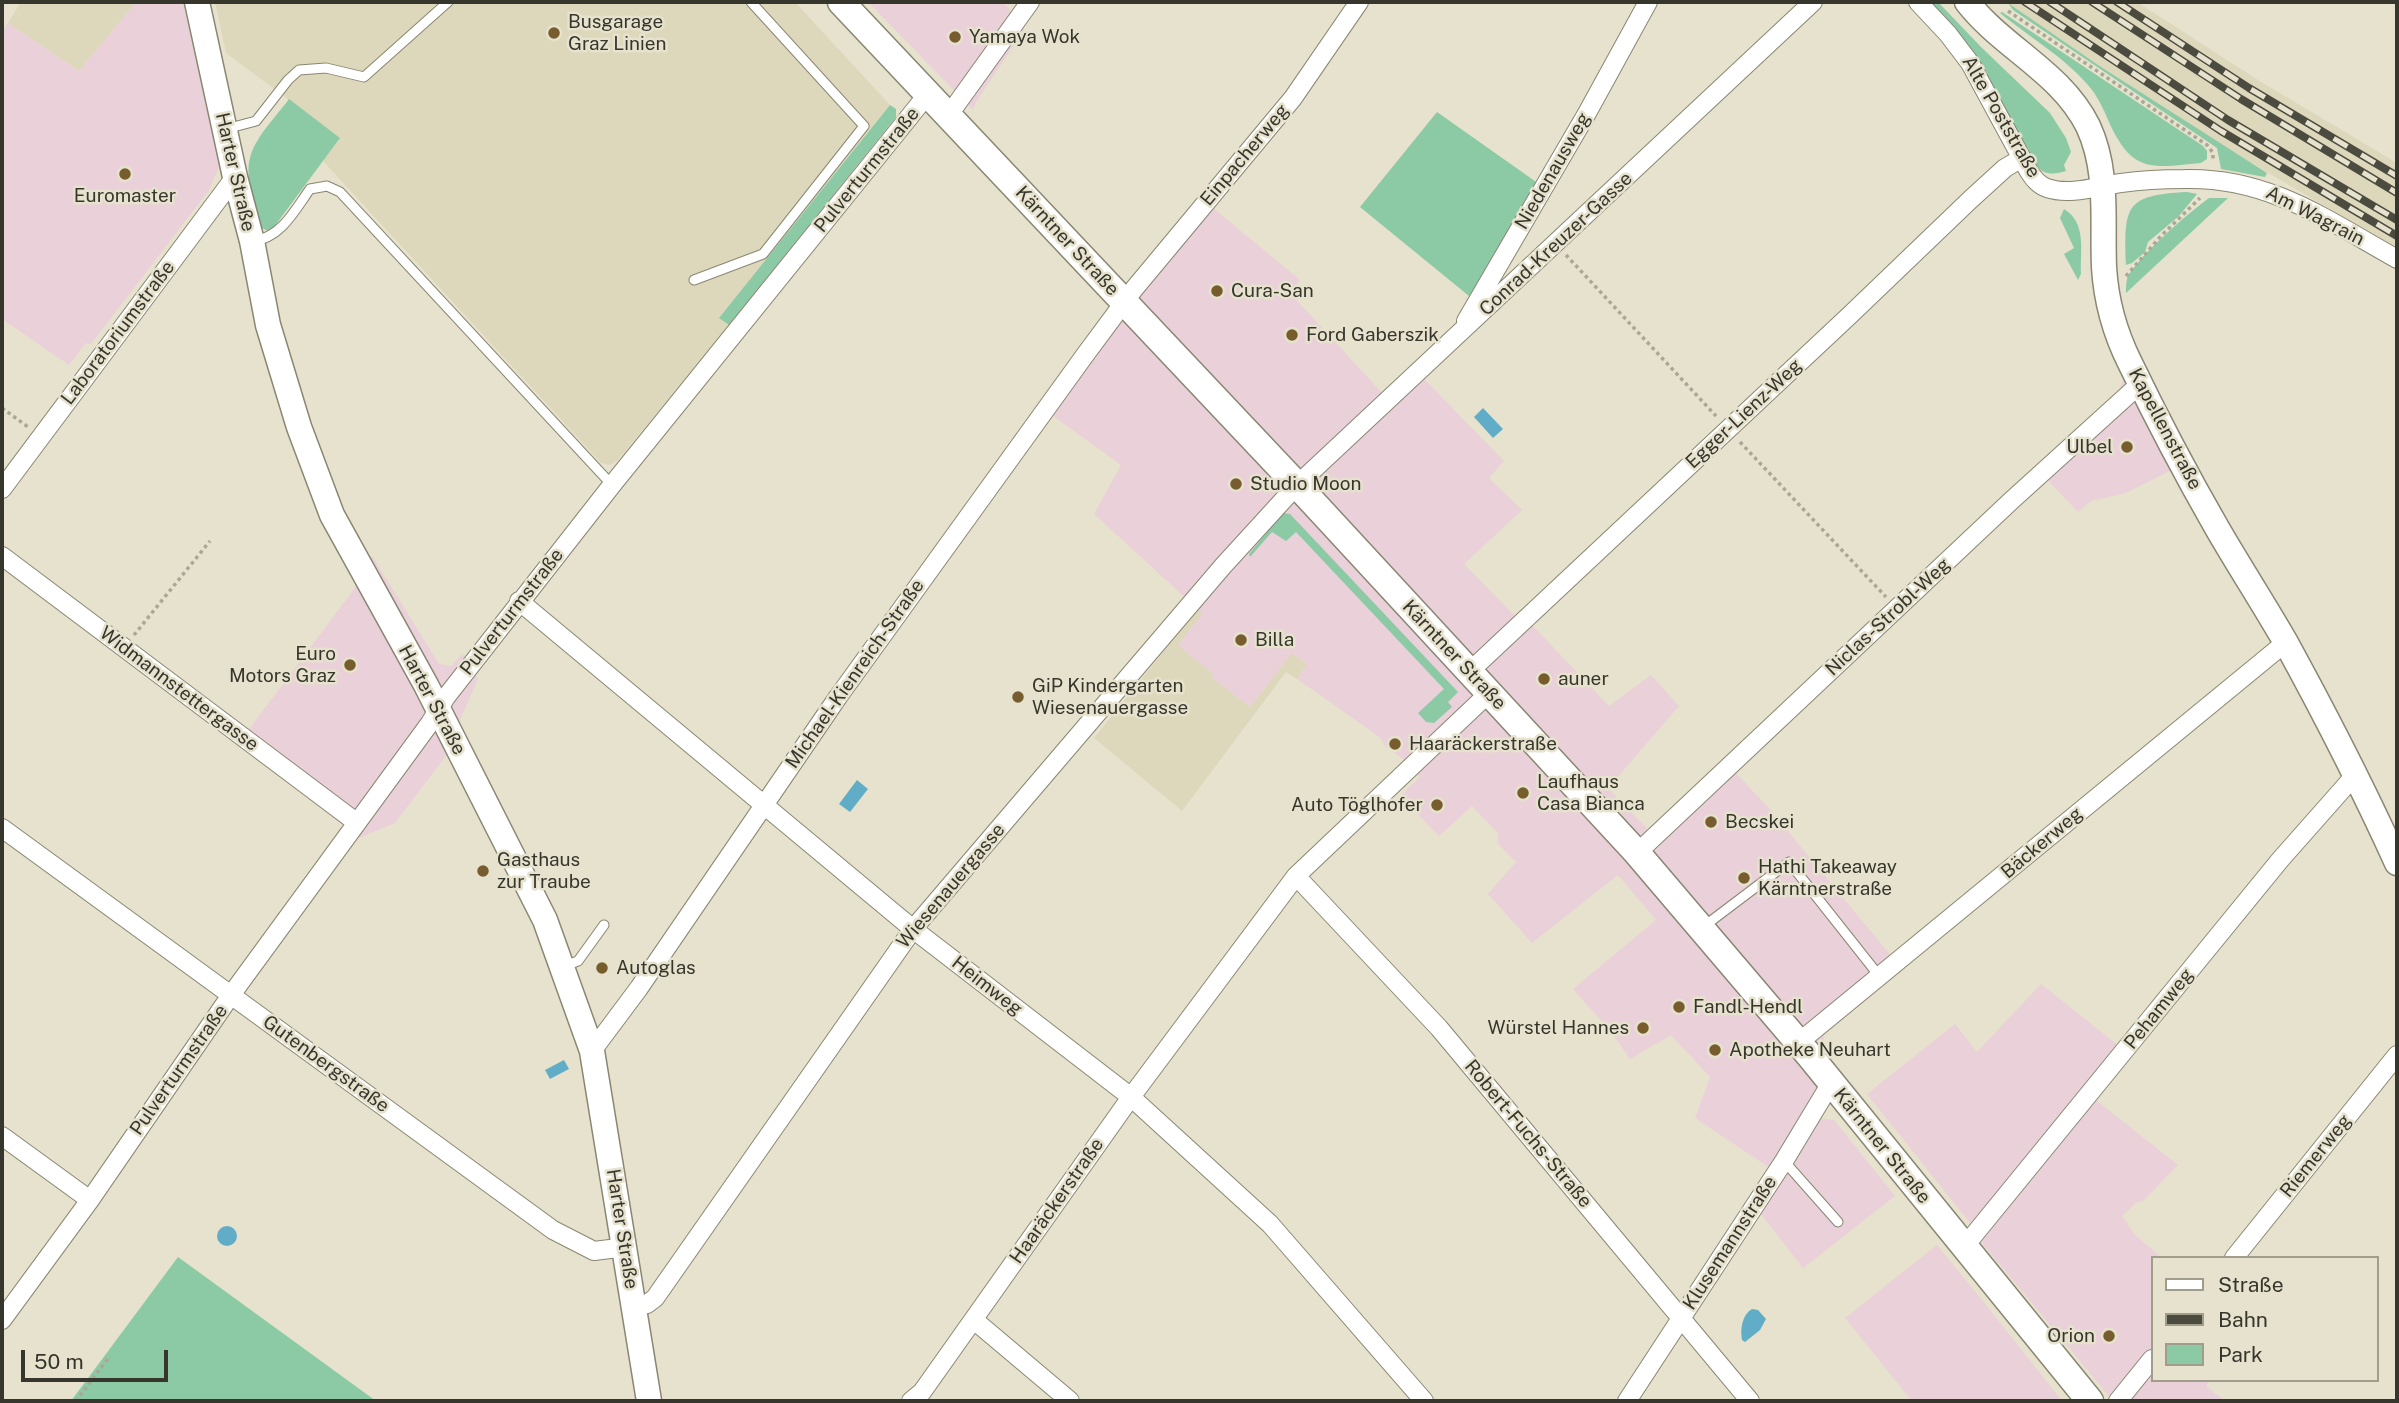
<!DOCTYPE html>
<html>
<head>
<meta charset="utf-8">
<style>
  body { margin:0 }
  #map { position:relative; width:2399px; height:1403px; overflow:hidden; background:#e6e2cd; font-family:"Public Sans",sans-serif }
  canvas { display:block }
  .frame { position:absolute; inset:0; border:4px solid #37362d; pointer-events:none }
  .legend { position:absolute; left:2151px; top:1256px; width:228px; height:126px; box-sizing:border-box; background:#e6e2cd; border:2px solid #a09d8d; margin:0; padding:9px 12px; list-style:none; font-size:21px; color:#37362d }
  .legend li { display:flex; align-items:center; gap:14px; height:35px }
  .legend b { width:35px; border:2px solid #a09d8d }
  .scale { position:absolute; left:21px; top:1350px; width:147px; height:32px; box-sizing:border-box; border:4px solid #37362d; border-top:0; padding-left:9px; font-size:21px; line-height:24px; white-space:nowrap; color:#37362d; -webkit-text-stroke:5px #e6e2cd; paint-order:stroke }
</style>
</head>
<body>
<div id="map">
<canvas width="2399" height="1403"></canvas>
<div class="frame"></div>
<ul class="legend">
<li><b style="height:9px;background:#fff"></b>Straße</li>
<li><b style="height:9px;background:#4c4b40"></b>Bahn</li>
<li><b style="height:19px;background:#8bcaa5"></b>Park</li>
</ul>
<div class="scale">50 m</div>
</div>
<script>
const c = document.querySelector('canvas').getContext('2d');
c.lineJoin = 'round';
function paint(path, color) { c.fillStyle = color; c.fill(path, 'evenodd'); }
function strokePath(path, color, width, dash) { c.strokeStyle = color; c.lineWidth = width; c.lineCap = dash ? 'butt' : 'round'; c.setLineDash(dash || []); c.stroke(path); }
function drawText(font, color, halo, rows, align = 'center') {
  c.font = font + ' "Public Sans",sans-serif'; c.lineWidth = 5; c.setLineDash([]); c.textBaseline = 'middle'; c.strokeStyle = halo; c.fillStyle = color; for (const [text, x, y, turn = 0] of rows) {
    c.save(); c.translate(x, y); c.rotate((+turn || 0) * Math.PI / 180); c.textAlign = isNaN(turn) ? turn : align; if (halo) c.strokeText(text, 0, 0); c.fillText(text, 0, 0); c.restore();
  }
}
paint(new Path2D(`
  M 136,2 L 183,2 L 213,130 L 219,167 L 209,190 L 91,344 L 86,343 L 69,365 L 2,319 L 2,33 L 8,23 L 79,71 Z
  M 868,2 L 1004,2 L 1024,30 L 976,102 L 973,110 Z
  M 1212,207 L 1300,280 L 1290,293 L 1382,393 L 1414,363 L 1425,380 L 1504,461 L 1489,478 L 1522,510 L 1464,564 L 1513,614 L 1532,625 L 1609,706 L 1651,675 L 1679,706 L 1608,788 L 1655,837 L 1730,767 L 1768,807 L 1892,957 L 1909,965 L 1824,1035 L 1822,1119 L 1834,1120 L 1895,1196 L 1803,1268 L 1761,1214 L 1780,1183 L 1770,1168 L 1695,1118 L 1710,1077 L 1671,1035 L 1630,1059 L 1611,1032 L 1573,989 L 1656,920 L 1618,875 L 1532,943 L 1488,894 L 1516,862 L 1498,844 L 1498,833 L 1472,806 L 1439,836 L 1413,809 L 1407,812 L 1396,800 L 1420,777 L 1403,759 L 1385,746 L 1381,738 L 1297,679 L 1307,664 L 1292,653 L 1250,707 L 1211,678 L 1213,674 L 1177,645 L 1202,613 L 1094,514 L 1121,465 L 1045,410 Z
  M 2123,380 L 2170,471 L 2126,493 L 2091,501 L 2078,512 L 2037,469 L 2118,393 Z
  M 372,556 L 439,664 L 452,666 L 462,654 L 478,679 L 459,722 L 464,732 L 395,823 L 359,838 L 238,744 L 352,592 Z
  M 2041,984 L 2119,1046 L 2090,1084 L 2096,1100 L 2178,1165 L 2142,1202 L 2137,1202 L 2122,1216 L 2135,1235 L 2162,1258 L 2152,1258 L 2152,1380 L 2210,1380 L 2206,1386 L 2225,1401 L 2113,1401 L 1968,1226 L 1970,1223 L 1867,1094 L 1955,1024 L 1977,1052 Z
  M 1937,1245 L 1990,1310 L 2062,1401 L 1912,1401 L 1845,1318 Z`), '#e9d0d9');
paint(new Path2D(`
  M 21,2 L 136,2 L 79,71 L 8,23 Z
  M 215,2 L 795,2 L 890,105 L 720,317 L 729,325 L 617,461 L 610,465 L 601,463 L 323,161 L 340,138 L 226,53 Z
  M 2006,2 L 2137,2 L 2258,80 L 2397,163 L 2397,249 L 2218,143 L 2098,65 Z
  M 1198,609 L 1203,613 L 1178,645 L 1213,674 L 1212,678 L 1250,707 L 1292,653 L 1307,664 L 1297,679 L 1286,672 L 1182,811 L 1094,738 Z`), '#ddd8bb');
paint(new Path2D(`
  M 1931,2 L 1938,2 L 1981,47 L 2050,113 L 2066,138 L 2071,152 L 2064,165 L 2066,171 C 2053,175 2044,175 2035,165 C 2004,106 1977,50 1931,2 Z
  M 2008,3 L 2098,65 L 2267,173 L 2265,177 L 2221,169 L 2217,148 L 2013,10 Z
  M 2002,12 L 2203,146 L 2207,151 L 2207,159 L 2201,163 C 2151,168 2132,173 2109,122 C 2104,110 2097,95 2088,85 C 2063,56 2029,37 2000,13 Z
  M 289,99 L 340,138 L 274,227 L 268,231 L 262,228 C 257,208 244,179 250,158 C 255,137 276,117 289,99 Z
  M 890,105 L 896,109 L 896,117 L 729,325 L 719,318 Z
  M 1437,112 L 1539,184 L 1487,270 L 1469,296 L 1360,207 Z
  M 2187,192 L 2197,194 L 2179,216 L 2148,242 L 2145,252 L 2132,263 L 2126,265 C 2124,206 2125,195 2187,192 Z
  M 2209,198 L 2228,198 L 2126,293 C 2126,287 2126,281 2128,276 C 2142,253 2187,214 2209,198 Z
  M 2064,209 C 2087,223 2080,250 2081,274 L 2078,280 L 2064,254 L 2074,248 L 2060,218 Z
  M 1283,513 L 1290,514 L 1458,692 L 1448,702 L 1452,707 L 1434,723 L 1426,722 L 1418,713 L 1444,689 L 1296,532 L 1286,541 L 1272,532 L 1250,557 L 1249,554 Z
  M 178,1257 L 376,1401 L 71,1401 Z`), '#8bcaa5');
paint(new Path2D(`
  M 1483,408 L 1503,429 L 1493,438 L 1474,417 Z
  M 857,780 L 868,789 L 850,812 L 839,804 Z
  M 564,1060 L 569,1069 L 550,1079 L 545,1070 Z
  M217 1236a10 10 0 1 1 20 0a10 10 0 1 1-20 0Z
  M 1752,1309 L 1758,1310 L 1766,1319 L 1760,1330 L 1745,1342 L 1742,1340 C 1740,1329 1742,1315 1752,1309 Z`), '#61adc7');
const service = new Path2D(`
  M 226,129 L 256,121 L 288,80 L 299,70 L 326,68 L 364,77 L 448,2
  M 253,241 C 281,238 295,210 310,189 L 327,186 L 340,192 L 612,485
  M 694,280 L 763,254 L 864,126 L 751,2
  M 1703,927 L 1789,862 L 1880,977
  M 564,966 L 578,961 L 604,925
  M 1784,1161 L 1838,1222`);
const minor = new Path2D(`
  M 1918,2 L 1948,34 L 1970,63 L 2028,170 C 2033,178 2038,185 2047,188 C 2070,196 2098,186 2121,183 C 2142,180 2164,179 2185,179 C 2269,177 2327,220 2397,259
  M 948,116 L 1030,2
  M 1466,321 L 1586,115 L 1648,2
  M 2,489 L 235,177
  M 2,556 L 356,822
  M 519,601 L 913,929 L 1131,1097 L 1270,1224 L 1424,1401
  M 1469,672 L 1850,315 L 1971,199 L 2005,168 L 2022,158
  M 2,828 L 553,1230 L 594,1251 L 626,1247
  M 1637,853 L 2012,500 L 2140,384
  M 1296,876 L 1439,1028 L 1750,1401
  M 1798,1043 L 2285,643
  M 592,1051 L 639,988 L 838,697 L 1085,355 L 1134,289 L 1293,98 L 1359,2
  M 2,1136 L 90,1200
  M 1964,1247 L 2280,860 L 2356,774
  M 2234,1258 L 2397,1055
  M 635,1307 L 647,1304 L 655,1298 L 913,929 L 1223,566 L 1297,485 L 1813,2
  M 2,1320 L 90,1200 L 231,995 L 430,723 L 446,697 L 612,485 L 927,95
  M 974,1320 L 1070,1401
  M 911,1401 L 922,1392 L 1131,1097 L 1296,876 L 1489,693
  M 1627,1401 L 1784,1161 L 1831,1083
  M 2118,1401 L 2152,1359`);
const secondary = new Path2D(`
  M 197,2 L 235,177 L 252,241 L 268,325 L 299,427 L 332,515 L 426,685 L 545,920 L 592,1051 L 649,1401
  M 1967,2 C 2003,48 2061,72 2088,126 C 2109,171 2102,219 2104,267 C 2106,301 2115,333 2130,363 C 2157,419 2186,474 2217,528 C 2239,566 2263,603 2285,641 C 2325,714 2363,788 2397,863`);
const primary = new Path2D(`
  M 841,2 L 1297,485 L 1637,853 L 1809,1055 L 2090,1401`);
strokePath(service, '#898672', 11);
strokePath(minor, '#898672', 20);
strokePath(secondary, '#898672', 27);
strokePath(primary, '#898672', 29);
strokePath(new Path2D(`
  M 2008,11 L 2207,145 L 2213,153 L 2213,162
  M 1566,255 L 1716,416
  M 2126,276 L 2161,236 L 2200,198
  M 2,408 L 28,427
  M 1740,442 L 1886,597
  M 134,635 L 210,541
  M 76,1401 L 110,1356`), '#aaa797', 3.5, [3.5, 3.5]);
strokePath(service, '#fff', 9);
strokePath(minor, '#fff', 18);
strokePath(secondary, '#fff', 24);
strokePath(primary, '#fff', 26);
const rail = new Path2D(`
  M 2025,2 L 2221,131 L 2397,236
  M 2050,2 L 2228,120 L 2397,220
  M 2092,2 L 2241,99 L 2397,193
  M 2117,2 L 2249,88 L 2397,176`);
strokePath(rail, '#4c4b40', 8);
strokePath(rail, '#e6e2cd', 5, [16]);
for (const [x, y, r, color] of [
  [554,33,7,"#775d2e"],
  [955,37,7,"#775d2e"],
  [125,174,7,"#775d2e"],
  [1217,291,7,"#775d2e"],
  [1292,335,7,"#775d2e"],
  [2127,447,7,"#775d2e"],
  [1236,484,7,"#775d2e"],
  [1241,640,7,"#775d2e"],
  [350,665,7,"#775d2e"],
  [1544,679,7,"#775d2e"],
  [1018,697,7,"#775d2e"],
  [1395,744,7,"#775d2e"],
  [1523,793,7,"#775d2e"],
  [1437,805,7,"#775d2e"],
  [1711,822,7,"#775d2e"],
  [483,871,7,"#775d2e"],
  [1744,878,7,"#775d2e"],
  [602,968,7,"#775d2e"],
  [1679,1007,7,"#775d2e"],
  [1643,1028,7,"#775d2e"],
  [1715,1050,7,"#775d2e"],
  [2109,1336,7,"#775d2e"]
]) { const dot = new Path2D(); dot.arc(x, y, r, 0, 2 * Math.PI); c.fillStyle = color; c.fill(dot); strokePath(dot, '#e6e2cd', 2.5); }
drawText('19px', '#37362d', '#e6e2cd', [
  ["Busgarage",568,22],
  ["Graz Linien",568,44],
  ["Yamaya Wok",969,37],
  ["Euromaster",125,196,"center"],
  ["Cura-San",1231,291],
  ["Ford Gaberszik",1306,335],
  ["Ulbel",2113,447,"right"],
  ["Studio Moon",1250,484],
  ["Billa",1255,640],
  ["Euro",336,654,"right"],
  ["Motors Graz",336,676,"right"],
  ["auner",1558,679],
  ["GiP Kindergarten",1032,686],
  ["Wiesenauergasse",1032,708],
  ["Haaräckerstraße",1409,744],
  ["Laufhaus",1537,782],
  ["Casa Bianca",1537,804],
  ["Auto Töglhofer",1423,805,"right"],
  ["Becskei",1725,822],
  ["Gasthaus",497,860],
  ["zur Traube",497,882],
  ["Hathi Takeaway",1758,867],
  ["Kärntnerstraße",1758,889],
  ["Autoglas",616,968],
  ["Fandl-Hendl",1693,1007],
  ["Würstel Hannes",1629,1028,"right"],
  ["Apotheke Neuhart",1729,1050],
  ["Orion",2095,1336,"right"]
], 'left');
drawText('19px', '#37362d', '#e6e2cd', [
  ["Alte Poststraße",2001,117,60],
  ["Einpacherweg",1245,155,-50],
  ["Pulverturmstraße",867,170,-51],
  ["Niedenausweg",1553,171,-60],
  ["Harter Straße",235,172,77],
  ["Am Wagrain",2315,216,27],
  ["Kärntner Straße",1067,241,47],
  ["Conrad-Kreuzer-Gasse",1556,244,-43],
  ["Laboratoriumstraße",118,333,-53],
  ["Egger-Lienz-Weg",1744,414,-43],
  ["Kapellenstraße",2165,429,62],
  ["Pulverturmstraße",512,612,-52],
  ["Niclas-Strobl-Weg",1888,617,-43],
  ["Kärntner Straße",1454,655,47],
  ["Michael-Kienreich-Straße",855,674,-55],
  ["Widmannstettergasse",179,689,37],
  ["Harter Straße",432,700,62],
  ["Bäckerweg",2042,843,-40],
  ["Wiesenauergasse",951,886,-50],
  ["Heimweg",987,986,38],
  ["Pehamweg",2159,1009,-51],
  ["Gutenbergstraße",326,1064,36],
  ["Pulverturmstraße",179,1070,-55],
  ["Robert-Fuchs-Straße",1528,1134,50],
  ["Kärntner Straße",1882,1146,51],
  ["Riemerweg",2316,1156,-51],
  ["Haaräckerstraße",1057,1201,-55],
  ["Harter Straße",622,1229,81],
  ["Klusemannstraße",1730,1243,-57]
]);
</script>
</body>
</html>
